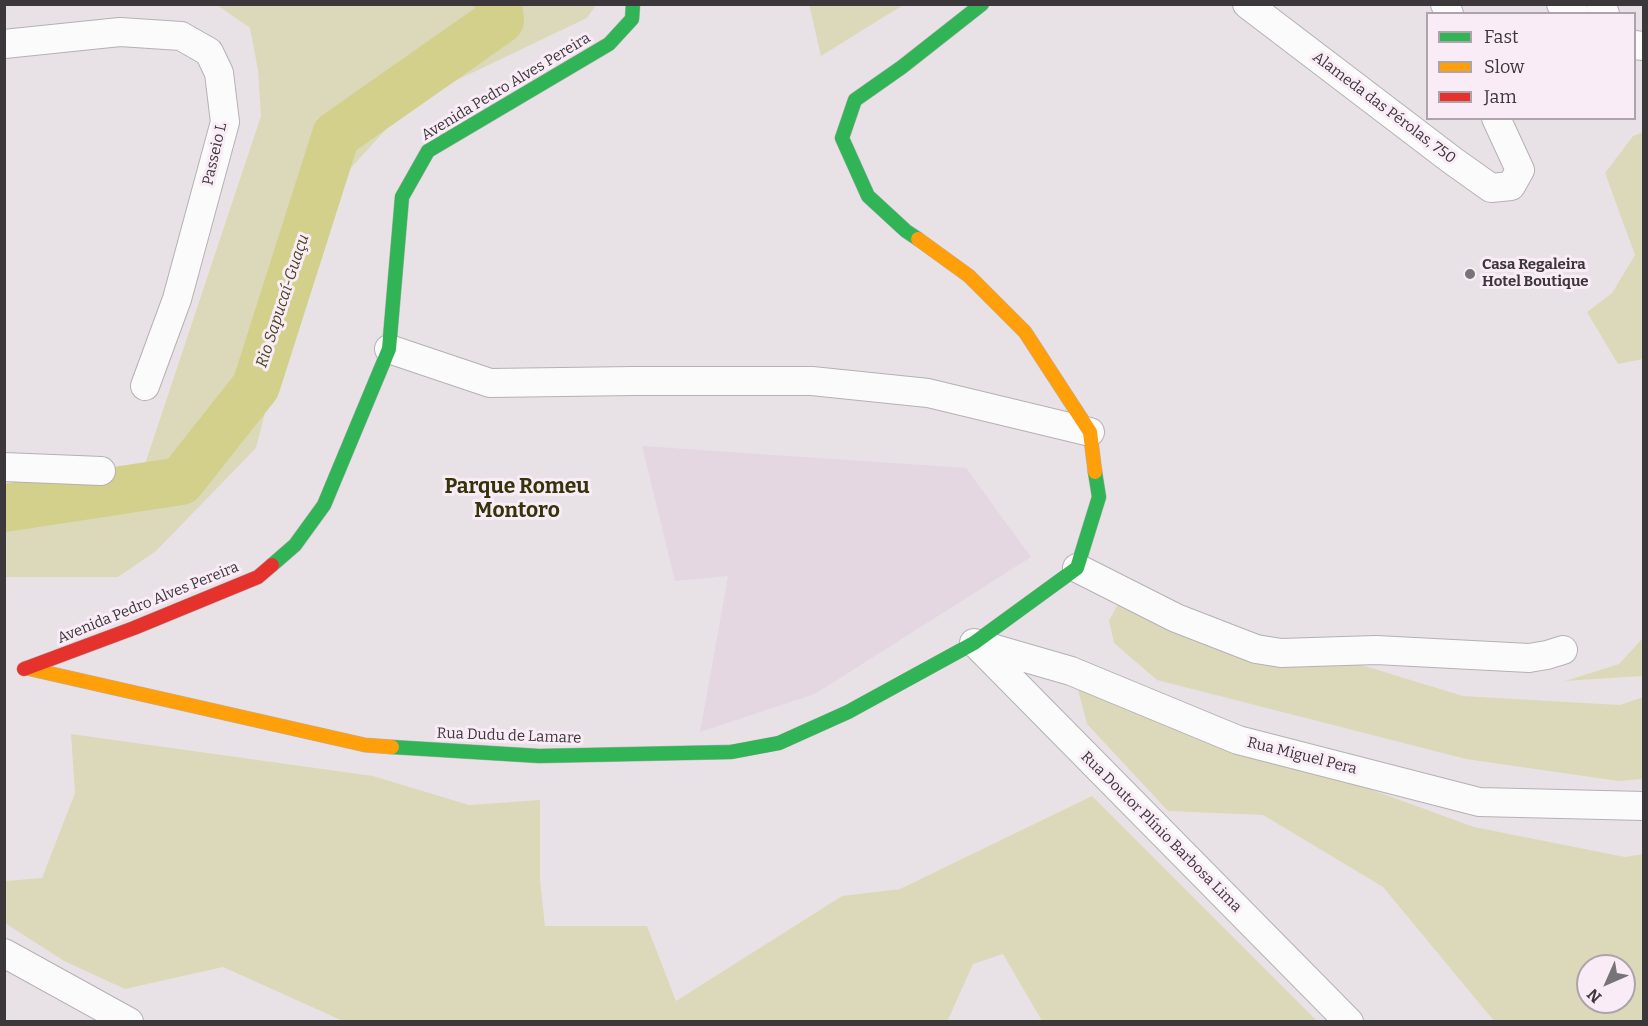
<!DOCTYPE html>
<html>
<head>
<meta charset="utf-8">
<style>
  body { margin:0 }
  #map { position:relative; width:1648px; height:1026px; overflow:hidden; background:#e8e2e7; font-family:Bitter,serif }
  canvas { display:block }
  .frame { position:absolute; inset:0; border:6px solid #3c373b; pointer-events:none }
  .legend { position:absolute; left:1426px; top:12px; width:210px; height:108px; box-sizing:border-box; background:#f9ecf6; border:2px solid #ada4ab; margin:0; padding:8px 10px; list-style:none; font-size:18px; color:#3c373b }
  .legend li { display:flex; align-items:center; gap:12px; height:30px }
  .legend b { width:30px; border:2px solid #ada4ab }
  .north { position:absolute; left:1576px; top:954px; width:60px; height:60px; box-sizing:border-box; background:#f9ecf6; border:2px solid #ada4ab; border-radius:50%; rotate:225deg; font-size:16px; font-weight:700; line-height:24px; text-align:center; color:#3c373b }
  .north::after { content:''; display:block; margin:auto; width:21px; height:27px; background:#787377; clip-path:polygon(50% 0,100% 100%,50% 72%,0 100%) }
</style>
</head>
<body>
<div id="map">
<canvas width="1648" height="1026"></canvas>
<div class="frame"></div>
<ul class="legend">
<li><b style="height:8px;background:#30b455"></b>Fast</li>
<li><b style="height:8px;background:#ff9f0a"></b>Slow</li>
<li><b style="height:8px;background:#e5322d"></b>Jam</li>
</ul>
<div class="north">N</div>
</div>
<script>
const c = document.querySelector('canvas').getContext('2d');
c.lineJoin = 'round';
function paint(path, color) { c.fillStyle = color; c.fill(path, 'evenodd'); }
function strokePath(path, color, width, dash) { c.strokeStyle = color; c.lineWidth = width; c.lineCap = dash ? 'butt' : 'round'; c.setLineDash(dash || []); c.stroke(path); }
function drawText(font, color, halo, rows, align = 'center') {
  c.font = font + ' Bitter,serif'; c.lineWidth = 6; c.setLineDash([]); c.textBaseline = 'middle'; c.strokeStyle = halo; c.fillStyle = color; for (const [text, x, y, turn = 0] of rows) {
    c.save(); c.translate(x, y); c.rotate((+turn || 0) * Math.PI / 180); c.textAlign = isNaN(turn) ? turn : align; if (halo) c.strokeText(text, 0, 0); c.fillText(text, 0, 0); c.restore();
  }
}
paint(new Path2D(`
  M 642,446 L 966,468 L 1031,557 L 815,694 L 700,732 L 728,576 L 675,581 Z`), '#e4d7e2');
paint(new Path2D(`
  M 809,4 L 903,4 L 903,5 L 821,56 Z
  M 217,5 L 596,5 L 587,18 L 411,102 L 319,203 L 256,448 L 156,551 L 118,577 L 5,577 L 5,511 L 50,515 L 136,491 L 261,116 L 258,70 L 250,28 Z
  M 1643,132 L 1643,359 L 1618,364 L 1587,312 L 1612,293 L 1635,255 L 1605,173 L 1633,136 Z
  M 1120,601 L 1227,624 L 1463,696 L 1620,705 L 1643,697 L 1643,779 L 1618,781 L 1466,759 L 1157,680 L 1114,643 L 1109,620 Z
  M 1643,638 L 1643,676 L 1565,681 L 1619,664 Z
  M 1076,682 L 1474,827 L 1625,857 L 1643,854 L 1643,1021 L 1494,1021 L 1383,887 L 1263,815 L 1168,811 L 1087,724 ZM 1588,966 L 1624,966 L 1624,1002 L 1588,1002 Z
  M 71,734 L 373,776 L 469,805 L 540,800 L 540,879 L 545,926 L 647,926 L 676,1001 L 842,896 L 900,889 L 1092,796 L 1317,1021 L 1042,1021 L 1003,954 L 973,964 L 947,1022 L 343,1021 L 223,967 L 125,989 L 64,961 L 5,923 L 5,881 L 42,878 L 75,793 Z`), '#dcd9ba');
strokePath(new Path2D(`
  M 4,508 L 181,481 L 256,386 L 336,135 L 500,20 L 498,4`), '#d2d08a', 48);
const street = new Path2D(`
  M 1247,4 L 1453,161 L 1491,188 L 1511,186 L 1520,170 L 1496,118
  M 1445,4 L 1449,14
  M 1561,4 L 1575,14
  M 1601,4 L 1605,14
  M 4,44 L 120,32 L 181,36 L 209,52 L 219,73 L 225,122 L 177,299 L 145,386
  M 1634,45 L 1644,46
  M 389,349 L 490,383 L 634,381 L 812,381 L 928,393 L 1090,432
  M 4,467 L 101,471
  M 1077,568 L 1176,618 L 1256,649 L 1281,653 L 1376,650 L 1529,658 L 1547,655 L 1563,650
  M 974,643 L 1071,671 L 1238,740 L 1479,802 L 1644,806
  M 977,645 L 1349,1022
  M 4,953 L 129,1022`);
const fast = new Path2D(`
  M 918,239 L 906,231 L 868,196 L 842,138 L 855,100 L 902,67 L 982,4
  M 272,565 L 295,545 L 324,505 L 389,349 L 402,197 L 428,151 L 609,44 L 632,19 L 633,4
  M 392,747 L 539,756 L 731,752 L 779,743 L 848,712 L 974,643 L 1077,568 L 1099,497 L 1095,472`);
const slow = new Path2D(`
  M 918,239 L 969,276 L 1025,332 L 1090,432 L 1095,472
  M 26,668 L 365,745 L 392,747`);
const jam = new Path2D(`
  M 24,669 L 134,628 L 258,577 L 272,565`);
strokePath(street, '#b5b0b4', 30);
strokePath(fast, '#b5b0b4', 15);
strokePath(slow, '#b5b0b4', 15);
strokePath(jam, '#b5b0b4', 15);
strokePath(street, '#fcfbfb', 28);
strokePath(fast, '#30b455', 14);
strokePath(slow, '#ff9f0a', 14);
strokePath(jam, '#e5322d', 14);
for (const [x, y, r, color] of [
  [1470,274,6,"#787377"]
]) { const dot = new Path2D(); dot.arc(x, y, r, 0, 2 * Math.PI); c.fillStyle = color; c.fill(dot); strokePath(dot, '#f9ecf6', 2); }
drawText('15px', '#3c373b', '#f9ecf6', [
  ["Avenida Pedro Alves Pereira",506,87,-31],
  ["Alameda das Pérolas, 750",1384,108,37],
  ["Passeio L",215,154,-77],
  ["Avenida Pedro Alves Pereira",148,603,-22],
  ["Rua Dudu de Lamare",509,736,2],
  ["Rua Miguel Pera",1302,756,14],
  ["Rua Doutor Plínio Barbosa Lima",1161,832,45]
]);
drawText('bold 15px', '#3c373b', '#f9ecf6', [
  ["Casa Regaleira",1482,265],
  ["Hotel Boutique",1482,282]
], 'left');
drawText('italic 16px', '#47471c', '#f9ecf6', [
  ["Rio Sapucaí-Guaçu",283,301,-72]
]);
drawText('bold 21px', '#343309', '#f9ecf6', [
  ["Parque Romeu",517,487],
  ["Montoro",517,511]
]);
</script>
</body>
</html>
